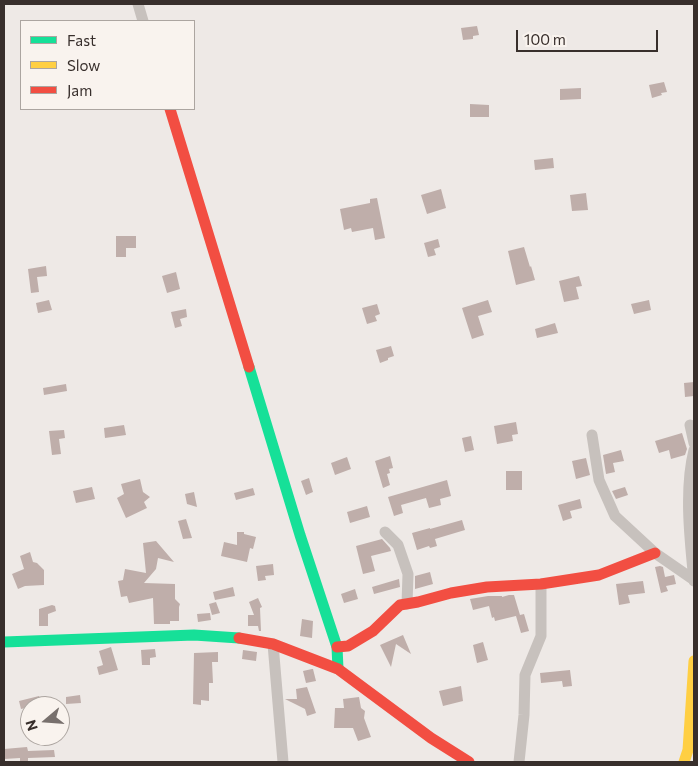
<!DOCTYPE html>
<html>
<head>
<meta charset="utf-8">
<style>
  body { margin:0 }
  #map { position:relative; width:698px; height:766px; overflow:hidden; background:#eee9e6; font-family:Commissioner,sans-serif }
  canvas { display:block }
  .frame { position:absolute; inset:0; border:5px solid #382f2c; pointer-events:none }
  .legend { position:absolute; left:20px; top:20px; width:175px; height:90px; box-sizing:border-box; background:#f9f3ee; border:1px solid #aca5a0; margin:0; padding:6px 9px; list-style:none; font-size:15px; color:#382f2c }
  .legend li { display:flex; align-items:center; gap:10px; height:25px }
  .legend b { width:25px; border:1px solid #aca5a0 }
  .north { position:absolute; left:20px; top:696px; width:50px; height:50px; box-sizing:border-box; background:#f9f3ee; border:1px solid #aca5a0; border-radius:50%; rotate:252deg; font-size:14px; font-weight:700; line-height:20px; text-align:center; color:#382f2c }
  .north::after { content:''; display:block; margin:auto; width:18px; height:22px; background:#78706d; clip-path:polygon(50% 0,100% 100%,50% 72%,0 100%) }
  .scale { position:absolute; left:516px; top:30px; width:142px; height:22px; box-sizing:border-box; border:2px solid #382f2c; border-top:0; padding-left:6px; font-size:15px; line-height:18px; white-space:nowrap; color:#382f2c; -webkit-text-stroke:4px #f9f3ee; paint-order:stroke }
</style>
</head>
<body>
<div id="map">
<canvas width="698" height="766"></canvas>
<div class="frame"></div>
<ul class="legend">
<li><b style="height:6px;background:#16e098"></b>Fast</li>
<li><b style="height:6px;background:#ffcf43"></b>Slow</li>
<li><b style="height:6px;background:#f24e42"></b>Jam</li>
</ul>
<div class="north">N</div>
<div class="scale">100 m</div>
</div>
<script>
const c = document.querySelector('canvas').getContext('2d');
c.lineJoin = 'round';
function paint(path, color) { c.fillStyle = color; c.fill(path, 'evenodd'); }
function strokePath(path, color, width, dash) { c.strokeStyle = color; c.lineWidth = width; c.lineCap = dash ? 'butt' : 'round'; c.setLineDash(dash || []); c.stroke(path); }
paint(new Path2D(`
  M 477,26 L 479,35 L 473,36 L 473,39 L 463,40 L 461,28 Z
  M 664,82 L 667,92 L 661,93 L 662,95 L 652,98 L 649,85 Z
  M 581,88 L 581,99 L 560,100 L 560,89 Z
  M 470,104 L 489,105 L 489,117 L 470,117 Z
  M 553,158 L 554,168 L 535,170 L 534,160 Z
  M 441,189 L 446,208 L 427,214 L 421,195 Z
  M 586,193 L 588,210 L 572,211 L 570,195 Z
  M 377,198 L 385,238 L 375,240 L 373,228 L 352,232 L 351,228 L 344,230 L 340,209 L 370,203 L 370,199 Z
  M 116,236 L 136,236 L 136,248 L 126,248 L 126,257 L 116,257 Z
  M 438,239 L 440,247 L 434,249 L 436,255 L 428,257 L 424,243 Z
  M 524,247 L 530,267 L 531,266 L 535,280 L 516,285 L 508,251 Z
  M 46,266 L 47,276 L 37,277 L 39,292 L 31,293 L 28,269 Z
  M 176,272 L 180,289 L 167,293 L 162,276 Z
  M 579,276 L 582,286 L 576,287 L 579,299 L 564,302 L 559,281 Z
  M 49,300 L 52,310 L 38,313 L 36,303 Z
  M 488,300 L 492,312 L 478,316 L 484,335 L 472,339 L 462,308 Z
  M 649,300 L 651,310 L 634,314 L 631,304 Z
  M 377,304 L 380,314 L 375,316 L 377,321 L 367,324 L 362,308 Z
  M 186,309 L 187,317 L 180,319 L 182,326 L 175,328 L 171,312 Z
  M 555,323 L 558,333 L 537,338 L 535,329 Z
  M 391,346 L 394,356 L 388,358 L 388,360 L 380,363 L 376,350 Z
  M 694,382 L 694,396 L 685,397 L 684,383 Z
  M 66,384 L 67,391 L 44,395 L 43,388 Z
  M 516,422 L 518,434 L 512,435 L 513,441 L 497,444 L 494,426 Z
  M 124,425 L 126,435 L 105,438 L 104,428 Z
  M 64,430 L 65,438 L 59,439 L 61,454 L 52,455 L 49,431 Z
  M 682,433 L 687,449 L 685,455 L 671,459 L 669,450 L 659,453 L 655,441 Z
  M 471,436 L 474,450 L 465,452 L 462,438 Z
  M 621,450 L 624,461 L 613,463 L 615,472 L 606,474 L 603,455 Z
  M 390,456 L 393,468 L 389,469 L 390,473 L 387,474 L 390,485 L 383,488 L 375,461 Z
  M 347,457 L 351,469 L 335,475 L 331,463 Z
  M 586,458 L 590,475 L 576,479 L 572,461 Z
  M 506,471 L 522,471 L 522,490 L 506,490 Z
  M 309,478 L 313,492 L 306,495 L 301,481 Z
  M 140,479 L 143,492 L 150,497 L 144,502 L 147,508 L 126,518 L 117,498 L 124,494 L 121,484 Z
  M 447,480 L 451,496 L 440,499 L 441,505 L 429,508 L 426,498 L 401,505 L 403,513 L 394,516 L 388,497 Z
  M 92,487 L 95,499 L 76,503 L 73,491 Z
  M 625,487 L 628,495 L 616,499 L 612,491 Z
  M 253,488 L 255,495 L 236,500 L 234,493 Z
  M 194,492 L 197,507 L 187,504 L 185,494 Z
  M 580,499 L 582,508 L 570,511 L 572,518 L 563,521 L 558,505 Z
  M 367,506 L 370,517 L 350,523 L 347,512 Z
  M 186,519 L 192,538 L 183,539 L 178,521 Z
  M 462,520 L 465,530 L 435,539 L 437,546 L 430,548 L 429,546 L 417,550 L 412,533 L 430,528 L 430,529 Z
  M 237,532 L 244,532 L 244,534 L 256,537 L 253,549 L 250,548 L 247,562 L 221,556 L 224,542 L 237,545 Z
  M 382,539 L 390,548 L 391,551 L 371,556 L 375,571 L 363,574 L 356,546 Z
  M 156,541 L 174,562 L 158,558 L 156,569 L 144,583 L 175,584 L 175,599 L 180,604 L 179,607 L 179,621 L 170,621 L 170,624 L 154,624 L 153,598 L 129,603 L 127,596 L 121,597 L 118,581 L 123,580 L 125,569 L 146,573 L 143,543 Z
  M 30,552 L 33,562 L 37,563 L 44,570 L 44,585 L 25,586 L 18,589 L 12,574 L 24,569 L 20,556 Z
  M 273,564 L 274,575 L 265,576 L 266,580 L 258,581 L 256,566 Z
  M 660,566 L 663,567 L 665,577 L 674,575 L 676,584 L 666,586 L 668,591 L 661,593 L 655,567 Z
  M 430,572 L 433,584 L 415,589 L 415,576 Z
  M 399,579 L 400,587 L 374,594 L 372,587 Z
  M 643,581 L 645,593 L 628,595 L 630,603 L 619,605 L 616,584 Z
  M 233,587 L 235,596 L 215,600 L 213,592 Z
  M 355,589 L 358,599 L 344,603 L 341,594 Z
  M 509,595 L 514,595 L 520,615 L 524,614 L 529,631 L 521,633 L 516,616 L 520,615 L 495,621 L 494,617 L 492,618 L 489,606 L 473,610 L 470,599 L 488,596 L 502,596 L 502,597 Z
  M 258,598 L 262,607 L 260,608 L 261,631 L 259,631 L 258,626 L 248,626 L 248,615 L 254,615 L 249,602 Z
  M 216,602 L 220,613 L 212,615 L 209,604 Z
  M 52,605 L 55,606 L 56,611 L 48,614 L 48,626 L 39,626 L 39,609 Z
  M 210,613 L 211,620 L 198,622 L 197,614 Z
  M 302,619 L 313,621 L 312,638 L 300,636 Z
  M 403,635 L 411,654 L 396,644 L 391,667 L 380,645 Z
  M 483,642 L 488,660 L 477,663 L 473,645 Z
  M 111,647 L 118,670 L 99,675 L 97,667 L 103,665 L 99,651 Z
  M 155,649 L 156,657 L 150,658 L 150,665 L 142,665 L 141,650 Z
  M 243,650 L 257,652 L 256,661 L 242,659 Z
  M 218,652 L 218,662 L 212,662 L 213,683 L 209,683 L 209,701 L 201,700 L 201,705 L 193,704 L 194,653 Z
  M 312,669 L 313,669 L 316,681 L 306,683 L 303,671 Z
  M 570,670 L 572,686 L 563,687 L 562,681 L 541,683 L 540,673 Z
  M 461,686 L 463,701 L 443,706 L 439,691 Z
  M 307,687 L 316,713 L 307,716 L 305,709 L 285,699 L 297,699 L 296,689 Z
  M 80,695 L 81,703 L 66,704 L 66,697 Z
  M 39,696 L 42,704 L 30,706 L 30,707 L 21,709 L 19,701 Z
  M 359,697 L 361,708 L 365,711 L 364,718 L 371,737 L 358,741 L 353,728 L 334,728 L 335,708 L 344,708 L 343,699 Z
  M 27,747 L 28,751 L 54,750 L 55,757 L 28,758 L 28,762 L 20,762 L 20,758 L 4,759 L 4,749 Z`), '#bfaeaa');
strokePath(new Path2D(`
  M 138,4 L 143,21
  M 690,425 L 694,443
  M 592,435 L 599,480 L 615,516 L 655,553 L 694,580
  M 694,450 C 684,489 690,541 694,581
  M 385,532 L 398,545 L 408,574 L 407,604
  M 273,644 L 283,762
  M 519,762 L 524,715 L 525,675 L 541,636 L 541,584`), '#c7c1bd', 11);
strokePath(new Path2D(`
  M 249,367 L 300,535 L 337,647 L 338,669
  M 4,642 L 194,635 L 239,638`), '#16e098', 11);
strokePath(new Path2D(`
  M 684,762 L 688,750 L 694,661`), '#ffcf43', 11);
strokePath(new Path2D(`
  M 170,109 L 249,367
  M 239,638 L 273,644 L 338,669 L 431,738 L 469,762
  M 337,647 L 348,646 L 373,631 L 400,605 L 418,602 L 451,593 L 487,587 L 541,584 L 599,575 L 655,553`), '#f24e42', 11);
</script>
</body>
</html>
